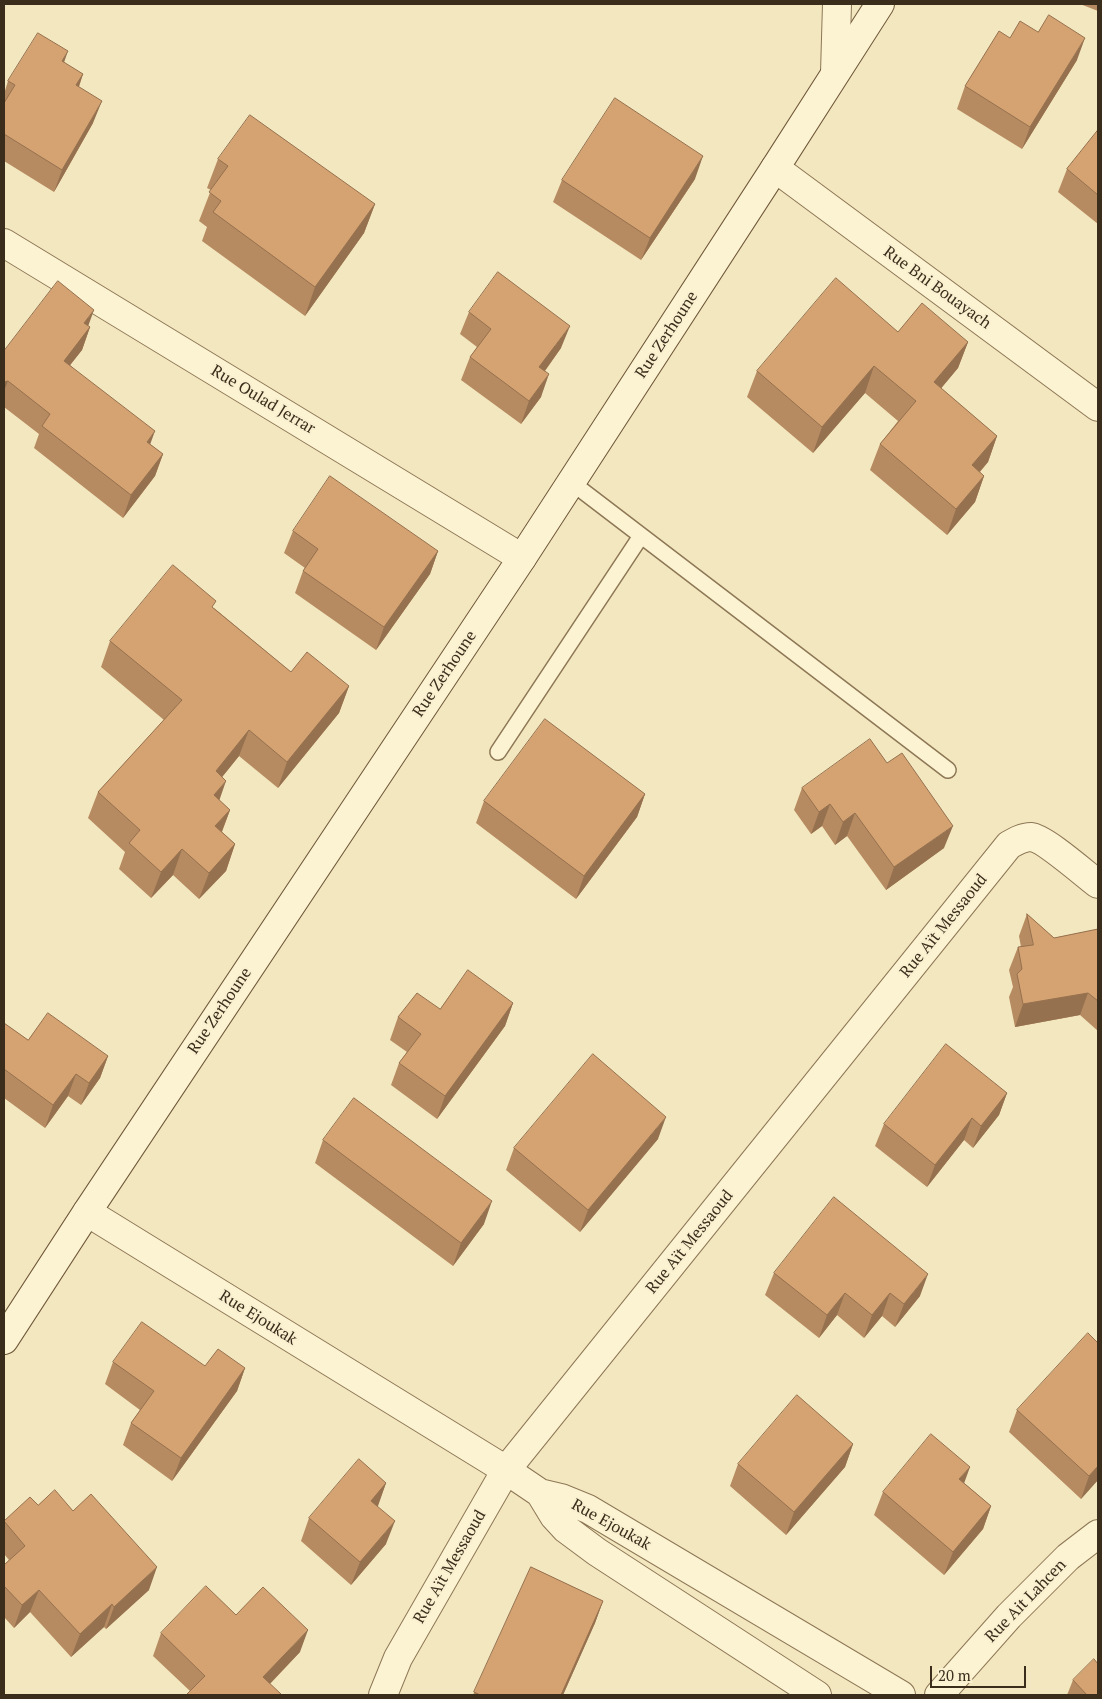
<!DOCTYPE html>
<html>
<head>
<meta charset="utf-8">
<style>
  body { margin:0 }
  #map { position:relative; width:1102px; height:1699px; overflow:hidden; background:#f3e7bf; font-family:"PT Serif",serif }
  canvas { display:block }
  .frame { position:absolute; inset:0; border:5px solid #3b2d1b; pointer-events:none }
  .scale { position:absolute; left:930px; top:1666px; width:96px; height:22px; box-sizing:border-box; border:2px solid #3b2d1b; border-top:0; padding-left:6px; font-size:15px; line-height:18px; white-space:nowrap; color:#3b2d1b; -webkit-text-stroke:4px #f9f0d0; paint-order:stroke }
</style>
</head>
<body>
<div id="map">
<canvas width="1102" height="1699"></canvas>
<div class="frame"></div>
<div class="scale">20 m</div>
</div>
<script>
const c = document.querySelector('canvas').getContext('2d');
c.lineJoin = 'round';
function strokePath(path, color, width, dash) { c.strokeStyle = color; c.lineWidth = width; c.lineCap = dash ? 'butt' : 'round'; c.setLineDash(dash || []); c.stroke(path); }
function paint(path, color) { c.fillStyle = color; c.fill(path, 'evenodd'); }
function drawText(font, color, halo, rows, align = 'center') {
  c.font = font + ' "PT Serif",serif'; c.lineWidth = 4; c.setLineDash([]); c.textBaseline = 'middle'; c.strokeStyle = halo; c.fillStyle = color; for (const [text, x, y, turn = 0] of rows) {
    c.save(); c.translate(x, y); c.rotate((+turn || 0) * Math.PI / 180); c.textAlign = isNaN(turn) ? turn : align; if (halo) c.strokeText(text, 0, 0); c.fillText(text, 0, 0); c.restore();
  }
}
const lane = new Path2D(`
  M 571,482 L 948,770
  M 498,752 L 641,536`);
const street = new Path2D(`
  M 835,73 L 837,4
  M 775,168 L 1098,407
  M 4,243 L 522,558
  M 87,1212 L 506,1470 L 540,1493 L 561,1498 L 588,1509 L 901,1695
  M 540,1493 L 554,1516 L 566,1529 L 597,1552 L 817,1695
  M 383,1695 L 398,1658 L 506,1470 L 1009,845 C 1016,841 1023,837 1031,837 C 1044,838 1086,875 1098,884
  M 939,1695 L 1009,1616 L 1068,1557 L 1098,1534`);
const secondary = new Path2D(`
  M 4,1340 L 87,1212 L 522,558 L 775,168 L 880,4`);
strokePath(lane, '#8d7755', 18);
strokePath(street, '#8d7755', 30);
strokePath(secondary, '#6f5839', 30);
strokePath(lane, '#fcf3d3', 15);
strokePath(street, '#fcf3d3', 28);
strokePath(secondary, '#fcf3d3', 28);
paint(new Path2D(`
  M 1079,4 L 1098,4 L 1098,11 L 1080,4 Z
  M 1010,38 L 1077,60 L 1022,149 L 957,109 L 965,86 Z
  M 64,63 L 83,74 L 79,87 L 93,123 L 54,192 L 4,161 L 4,94 L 8,81 Z
  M 1098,130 L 1098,224 L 1058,192 L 1067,169 Z
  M 218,159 L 375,204 L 364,233 L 305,316 L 202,241 L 207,227 L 199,221 L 211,190 L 207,188 Z
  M 695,179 L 641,260 L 553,202 L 562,180 Z
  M 469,312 L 561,348 L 545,371 L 541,397 L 521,424 L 461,380 L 470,357 L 477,347 L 460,334 Z
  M 88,326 L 90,327 L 82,350 L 70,365 L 150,444 L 163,454 L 155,476 L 123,518 L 34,448 L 39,434 L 4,407 L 4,351 Z
  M 898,332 L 968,342 L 958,368 L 941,388 L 997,436 L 988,462 L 980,472 L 984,476 L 975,502 L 947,535 L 870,470 L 880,444 L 898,421 L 865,393 L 813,453 L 747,397 L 757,371 Z
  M 293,531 L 438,551 L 430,574 L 376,650 L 295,593 L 303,571 L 305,568 L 284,553 Z
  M 214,608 L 291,672 L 349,686 L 339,713 L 278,788 L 239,756 L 222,777 L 219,800 L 230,810 L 222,832 L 235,844 L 226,871 L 199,899 L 173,875 L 151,898 L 119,869 L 125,852 L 88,818 L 98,792 L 164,720 L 101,667 L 110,641 Z
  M 802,788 L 944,848 L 886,890 L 847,836 L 835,845 L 822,826 L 811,834 L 794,810 Z
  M 645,794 L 637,817 L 576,899 L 476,823 L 484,801 Z
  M 1027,914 L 1054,938 L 1098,929 L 1098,1031 L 1080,1015 L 1015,1027 L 1009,997 L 1013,987 L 1009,970 L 1018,947 L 1021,947 L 1019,936 Z
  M 513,1003 L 505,1026 L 437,1119 L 391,1085 L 399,1063 L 407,1052 L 390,1040 L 398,1017 L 440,1009 Z
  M 4,1023 L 28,1040 L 108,1056 L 100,1078 L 81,1105 L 68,1096 L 45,1128 L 4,1098 Z
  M 1007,1093 L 999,1115 L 973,1148 L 964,1140 L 927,1187 L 875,1146 L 884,1124 Z
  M 658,1139 L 580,1232 L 506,1170 L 514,1148 Z
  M 323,1140 L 484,1224 L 453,1266 L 315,1163 Z
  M 774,1273 L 920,1296 L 895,1327 L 882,1316 L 864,1338 L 837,1315 L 819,1338 L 765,1295 Z
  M 1098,1343 L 1098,1480 L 1081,1499 L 1009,1432 L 1017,1410 Z
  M 113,1362 L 245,1368 L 237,1391 L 172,1481 L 123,1445 L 131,1423 L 140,1410 L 105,1384 Z
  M 853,1444 L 845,1467 L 786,1535 L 730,1486 L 738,1464 Z
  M 386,1483 L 377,1507 L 386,1544 L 351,1585 L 301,1541 L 309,1518 Z
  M 964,1483 L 991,1506 L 983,1529 L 944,1575 L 874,1515 L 883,1492 Z
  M 38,1505 L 73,1511 L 149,1590 L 106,1629 L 104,1627 L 71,1657 L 30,1612 L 14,1628 L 4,1617 L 4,1565 L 9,1560 L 4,1554 L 4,1521 Z
  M 531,1567 L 603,1601 L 595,1623 L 563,1695 L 473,1695 Z
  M 236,1615 L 300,1652 L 270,1684 L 190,1691 L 153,1656 L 161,1633 Z
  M 1073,1680 L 1098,1695 L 1067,1695 Z`), '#b78b61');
paint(new Path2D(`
  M 1085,38 L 1077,60 L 1022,149 L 1030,127 Z
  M 68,51 L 60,74 L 62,61 Z
  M 83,74 L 75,97 L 76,85 Z
  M 102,101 L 93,123 L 54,192 L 62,170 Z
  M 703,156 L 695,179 L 641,260 L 650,238 Z
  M 375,204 L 364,233 L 305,316 L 315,287 Z
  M 94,310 L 86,332 L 90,327 L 82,350 L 56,383 L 64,361 L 84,323 Z
  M 570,326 L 561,348 L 531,390 L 539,367 Z
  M 968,342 L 958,368 L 924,409 L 934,382 Z
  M 874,366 L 865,393 L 813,453 L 822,427 Z
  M 549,374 L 541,397 L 521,424 L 529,401 Z
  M 8,381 L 4,391 L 4,382 Z
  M 155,431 L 147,453 L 147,442 Z
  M 997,436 L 988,462 L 962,492 L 972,465 Z
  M 163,454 L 155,476 L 123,518 L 131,495 Z
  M 984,476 L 975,502 L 947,535 L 956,509 Z
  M 438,551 L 430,574 L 376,650 L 384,627 Z
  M 349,686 L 339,713 L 278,788 L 287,762 Z
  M 249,730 L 239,756 L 206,797 L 216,771 Z
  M 226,781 L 217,807 L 214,795 Z
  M 645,794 L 637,817 L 576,899 L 584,876 Z
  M 830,804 L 822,826 L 811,834 L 819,812 Z
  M 230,810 L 220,836 L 215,826 Z
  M 855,813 L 847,836 L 835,845 L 843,822 Z
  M 953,826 L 944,848 L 886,890 L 894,867 Z
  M 235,844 L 226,871 L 199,899 L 209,873 Z
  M 182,849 L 173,875 L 151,898 L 161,872 Z
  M 1088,993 L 1080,1015 L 1015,1027 L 1023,1004 Z
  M 513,1003 L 505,1026 L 437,1119 L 445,1096 Z
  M 108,1056 L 100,1078 L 81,1105 L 89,1083 Z
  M 76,1074 L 68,1096 L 45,1128 L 53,1105 Z
  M 1007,1093 L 999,1115 L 973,1148 L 981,1126 Z
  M 666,1117 L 658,1139 L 580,1232 L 588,1210 Z
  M 972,1118 L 964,1140 L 927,1187 L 935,1165 Z
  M 492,1201 L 484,1224 L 453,1266 L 461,1243 Z
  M 928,1274 L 920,1296 L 895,1327 L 904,1304 Z
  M 845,1293 L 837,1315 L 819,1338 L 827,1315 Z
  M 890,1293 L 882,1316 L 864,1338 L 872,1315 Z
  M 245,1368 L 237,1391 L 172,1481 L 181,1458 Z
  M 853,1444 L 845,1467 L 786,1535 L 794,1512 Z
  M 1098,1466 L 1098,1480 L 1081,1499 L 1089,1476 Z
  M 970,1467 L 962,1489 L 959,1479 Z
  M 386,1483 L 378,1506 L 363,1524 L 371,1501 Z
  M 991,1506 L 983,1529 L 944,1575 L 953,1552 Z
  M 395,1521 L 386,1544 L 351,1585 L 360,1562 Z
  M 157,1567 L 149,1590 L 106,1629 L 114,1607 Z
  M 39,1590 L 30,1612 L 14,1628 L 22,1605 Z
  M 603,1601 L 595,1623 L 563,1695 L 561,1695 Z
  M 112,1604 L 104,1627 L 71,1657 L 80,1634 Z
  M 308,1630 L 300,1652 L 259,1695 L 263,1677 Z`), '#95714f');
const building = new Path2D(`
  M 1049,15 L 1085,38 L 1030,127 L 965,86 L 999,31 L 1010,38 L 1020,21 L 1038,32 Z
  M 38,33 L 68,51 L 62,61 L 83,74 L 76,85 L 102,101 L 62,170 L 4,134 L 4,103 L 15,85 L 8,81 Z
  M 615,98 L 703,156 L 650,238 L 562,180 Z
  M 250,115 L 375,204 L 315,287 L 213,212 L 221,201 L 209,192 L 228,166 L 218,159 Z
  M 1098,130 L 1098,195 L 1067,169 Z
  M 498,272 L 570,326 L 539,367 L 549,374 L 529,401 L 470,357 L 491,329 L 469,312 Z
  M 836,278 L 898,332 L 922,303 L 968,342 L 934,382 L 997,436 L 972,465 L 984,476 L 956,509 L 880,444 L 916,401 L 874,366 L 822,427 L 757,371 Z
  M 58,281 L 94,310 L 84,323 L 90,327 L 64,361 L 155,431 L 147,442 L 163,454 L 131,495 L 42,426 L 50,414 L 8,381 L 4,382 L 4,351 Z
  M 330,476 L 438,551 L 384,627 L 303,571 L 318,549 L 293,531 Z
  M 173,565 L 216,601 L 212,607 L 291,672 L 307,652 L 349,686 L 287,762 L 249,730 L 216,771 L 226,781 L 214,795 L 230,810 L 215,826 L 235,844 L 209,873 L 182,849 L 161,872 L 129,843 L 140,830 L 98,792 L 182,700 L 110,641 Z
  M 545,719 L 645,794 L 584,876 L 484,801 Z
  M 870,739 L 887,763 L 902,753 L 953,826 L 894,867 L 855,813 L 843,822 L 830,804 L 819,812 L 802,788 Z
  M 1027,914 L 1054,938 L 1098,929 L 1098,1001 L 1088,993 L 1023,1004 L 1017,974 L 1022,969 L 1018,947 L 1033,945 Z
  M 468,970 L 513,1003 L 445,1096 L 399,1063 L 421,1034 L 398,1017 L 417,993 L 440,1009 Z
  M 48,1013 L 108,1056 L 89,1083 L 76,1074 L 53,1105 L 4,1069 L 4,1023 L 28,1040 Z
  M 946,1044 L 1007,1093 L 981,1126 L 972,1118 L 935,1165 L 884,1124 Z
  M 593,1054 L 666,1117 L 588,1210 L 514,1148 Z
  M 354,1098 L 492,1201 L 461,1243 L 323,1140 Z
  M 834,1197 L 928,1274 L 904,1304 L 890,1293 L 872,1315 L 845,1293 L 827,1315 L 774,1273 Z
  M 142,1322 L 205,1366 L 218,1349 L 245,1368 L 181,1458 L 131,1423 L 154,1391 L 113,1362 Z
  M 1088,1333 L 1098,1343 L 1098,1466 L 1089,1476 L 1017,1410 Z
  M 797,1395 L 853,1444 L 794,1512 L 738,1464 Z
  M 931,1434 L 970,1467 L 959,1479 L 991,1506 L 953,1552 L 883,1492 Z
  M 359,1459 L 386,1483 L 371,1501 L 395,1521 L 360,1562 L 309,1518 Z
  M 55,1490 L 73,1511 L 91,1494 L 157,1567 L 114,1607 L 112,1604 L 80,1634 L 39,1590 L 22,1605 L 4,1586 L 4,1565 L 25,1546 L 4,1521 L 30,1497 L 38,1505 Z
  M 531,1567 L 603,1601 L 561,1695 L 480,1695 L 474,1692 Z
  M 206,1586 L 236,1615 L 263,1587 L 308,1630 L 263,1677 L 282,1695 L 186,1695 L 205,1676 L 161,1633 Z
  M 1094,1659 L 1098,1664 L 1098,1695 L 1087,1695 L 1073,1680 Z`);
paint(building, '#d5a271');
strokePath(building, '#95714f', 1);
drawText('16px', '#3b2d1b', '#f9f0d0', [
  ["Rue Bni Bouayach",937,288,36],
  ["Rue Zerhoune",667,335,-57],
  ["Rue Oulad Jerrar",263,400,31],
  ["Rue Zerhoune",445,674,-56],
  ["Rue Aït Messaoud",944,926,-51],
  ["Rue Zerhoune",220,1011,-56],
  ["Rue Aït Messaoud",690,1242,-51],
  ["Rue Ejoukak",258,1318,32],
  ["Rue Ejoukak",611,1525,29],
  ["Rue Aït Messaoud",450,1567,-60],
  ["Rue Ait Lahcen",1026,1601,-46]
]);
</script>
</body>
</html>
